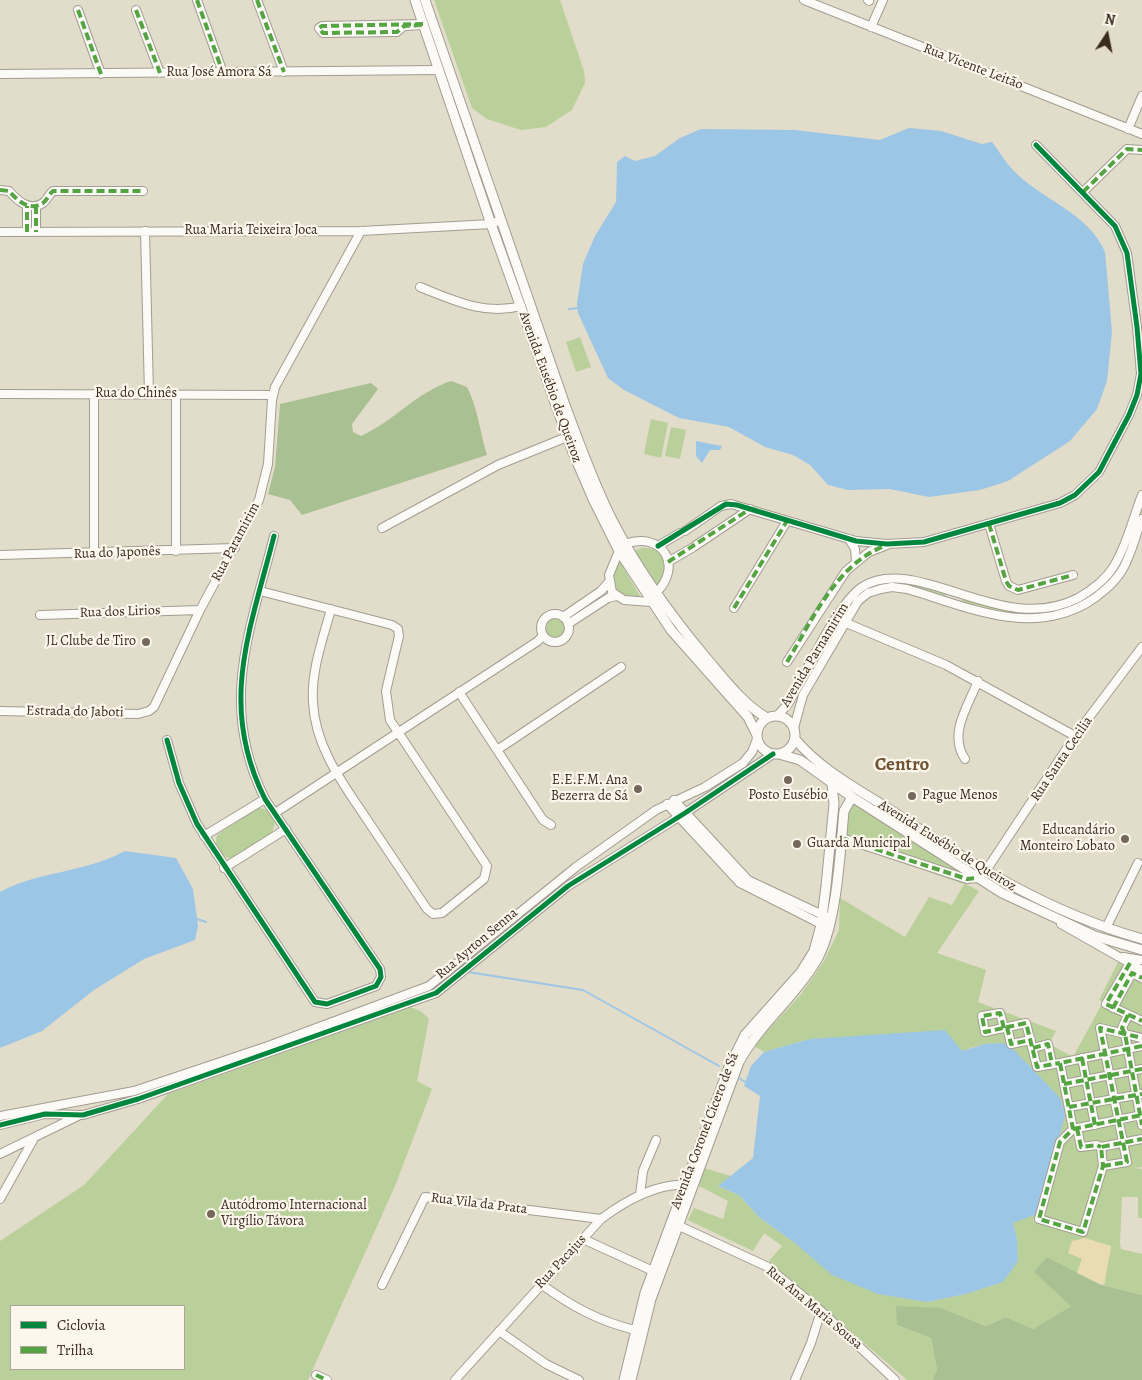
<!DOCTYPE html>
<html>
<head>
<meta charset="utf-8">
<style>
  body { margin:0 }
  #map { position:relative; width:1142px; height:1380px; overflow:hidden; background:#e2dcca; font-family:Alegreya,serif }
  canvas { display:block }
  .legend { position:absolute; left:10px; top:1305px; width:175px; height:65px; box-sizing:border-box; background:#fbf7ec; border:1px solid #aea59a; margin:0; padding:6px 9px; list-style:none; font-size:15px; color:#3b2a1e }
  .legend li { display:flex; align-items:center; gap:10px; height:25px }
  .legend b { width:25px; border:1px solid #aea59a }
  .north { position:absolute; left:1082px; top:10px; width:50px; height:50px; -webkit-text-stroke:4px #fbf7ec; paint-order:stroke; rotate:11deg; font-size:14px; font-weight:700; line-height:20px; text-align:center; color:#3b2a1e }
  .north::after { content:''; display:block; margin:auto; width:18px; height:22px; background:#3b2a1e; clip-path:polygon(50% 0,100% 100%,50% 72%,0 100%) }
</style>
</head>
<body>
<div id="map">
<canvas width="1142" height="1380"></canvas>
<ul class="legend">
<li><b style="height:6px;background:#00873e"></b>Ciclovia</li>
<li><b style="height:6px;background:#54a441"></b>Trilha</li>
</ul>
<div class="north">N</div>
</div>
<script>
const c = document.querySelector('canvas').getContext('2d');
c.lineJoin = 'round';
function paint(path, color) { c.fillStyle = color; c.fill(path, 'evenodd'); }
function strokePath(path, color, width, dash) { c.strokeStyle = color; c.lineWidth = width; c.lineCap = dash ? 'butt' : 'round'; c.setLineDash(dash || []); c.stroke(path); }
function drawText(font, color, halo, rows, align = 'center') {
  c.font = font + ' Alegreya,serif'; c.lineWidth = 4.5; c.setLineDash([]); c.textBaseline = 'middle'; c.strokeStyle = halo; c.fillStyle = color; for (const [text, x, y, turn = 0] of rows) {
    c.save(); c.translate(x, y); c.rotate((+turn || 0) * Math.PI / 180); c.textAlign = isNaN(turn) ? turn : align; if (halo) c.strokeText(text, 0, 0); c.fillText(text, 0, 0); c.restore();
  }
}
paint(new Path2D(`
  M 434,0 L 560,0 L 584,71 L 585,83 L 572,110 L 546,127 L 521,130 L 487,119 L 472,108 Z
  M 580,337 L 591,367 L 576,372 L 566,342 Z
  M 651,419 L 668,423 L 661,458 L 644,454 Z
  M 671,427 L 686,430 L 680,459 L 665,456 Z
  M 1142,502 L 1142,512 L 1125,561 L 1106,586 L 1076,607 L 1043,616 L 1003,613 L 962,602 L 963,598 C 1012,612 1050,624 1094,591 C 1101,586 1109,580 1114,573 C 1128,557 1135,523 1142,502 Z
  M 641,548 C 666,546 669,567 659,585 L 657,585 L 635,551 Z
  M 617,562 L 620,562 L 640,596 L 639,598 L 631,599 L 615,592 L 610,579 Z
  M 901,580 L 948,593 L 946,596 L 901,584 L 879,586 L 845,616 L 842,614 C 859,589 872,584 901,580 Z
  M546 628a10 10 0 1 1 20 0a10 10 0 1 1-20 0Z
  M 855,802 L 968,876 L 964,883 L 979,891 L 937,953 L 986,970 L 978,1002 L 1056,1031 L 1049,1044 L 1073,1057 L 1103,1002 L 1099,1000 L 1118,962 L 1142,976 L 1142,1167 L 1134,1168 L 1142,1169 L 1142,1218 L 1138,1218 L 1138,1197 L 1122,1197 L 1120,1243 L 1121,1249 L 1142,1254 L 1142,1295 L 1104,1285 L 1111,1246 L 1082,1259 L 1077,1273 L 1047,1257 L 1071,1306 L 1033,1329 L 1006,1317 L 986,1326 L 941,1308 L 897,1325 L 931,1338 L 937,1370 L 932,1380 L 907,1380 L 769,1261 L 782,1246 L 764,1233 L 753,1251 L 688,1220 L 694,1208 L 723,1219 L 728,1201 L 699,1186 L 704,1168 L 731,1176 L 718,1186 L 739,1195 L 760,1218 L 795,1243 L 927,1302 L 966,1294 L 1003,1282 L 1017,1239 L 1013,1223 L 993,1043 L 973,1047 L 961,1052 L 868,1037 L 810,1039 L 764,1052 L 754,1046 L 801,994 L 823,963 L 839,930 L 840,898 L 905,937 L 929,897 L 952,905 L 964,884 L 845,843 L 849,806 Z
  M 255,808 C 265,807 272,812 275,822 L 272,833 L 237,857 C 225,860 221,855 215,845 L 217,835 Z
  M 411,1007 L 422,1012 L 429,1019 L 417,1081 L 432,1089 L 395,1186 L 308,1380 L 0,1380 L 0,1241 L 84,1185 L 168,1094 ZM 184,1306 L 184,1369 L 11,1369 L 11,1306 Z`), '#bad09a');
paint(new Path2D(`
  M 451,381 L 467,387 C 478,408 480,433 487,455 L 302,515 L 290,500 L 268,494 L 275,467 L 280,404 L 371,383 L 378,389 L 352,424 L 353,432 L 361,436 C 394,421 417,392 451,381 Z
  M 1047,1257 L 1099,1284 L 1142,1295 L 1142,1380 L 932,1380 L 937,1370 L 931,1338 L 897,1325 L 896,1306 L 941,1308 L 986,1326 L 1006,1317 L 1033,1329 L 1071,1306 L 1034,1272 Z`), '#a9c192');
paint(new Path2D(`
  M 1085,1238 L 1111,1246 L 1104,1285 L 1077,1273 L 1082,1259 L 1068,1253 L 1072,1241 Z`), '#e9dbb2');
paint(new Path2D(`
  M 909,128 L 941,131 L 982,144 L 992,142 C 999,151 1005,162 1013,170 C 1040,199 1089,213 1105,252 L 1112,332 L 1107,381 L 1097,409 L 1070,441 L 1008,481 L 980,490 L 929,497 L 890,489 L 848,490 L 828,485 L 810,465 L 793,455 L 765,447 L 729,427 L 679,418 L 624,390 L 608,378 L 578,313 L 577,303 L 583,264 L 595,236 L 616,202 L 617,162 L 625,156 L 635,161 L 655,156 L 680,138 L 701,129 L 795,130 L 880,140 Z
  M 696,441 L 722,446 L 720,450 L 710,450 L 702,463 L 696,456 Z
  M 125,851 L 176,858 L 193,889 L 198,926 L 195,940 L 144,959 L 94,990 L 42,1031 L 0,1048 L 0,892 C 39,871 84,873 125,851 Z
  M 945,1030 L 962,1051 L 985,1044 L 1004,1043 L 1015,1051 L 1061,1099 L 1065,1116 L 1037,1214 L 1013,1223 L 1017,1239 L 1018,1261 L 1003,1282 L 966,1294 L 927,1302 L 878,1294 L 832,1275 L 795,1243 L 760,1218 L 739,1195 L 718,1186 L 753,1158 L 760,1096 L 744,1086 L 751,1066 L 764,1052 L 810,1039 Z`), '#9cc6e5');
strokePath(new Path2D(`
  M 569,309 L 580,308
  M 197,919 L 206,922
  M 468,972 L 583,990 L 719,1066
  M 737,1077 L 747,1083`), '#9cc6e5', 2);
const minor = new Path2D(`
  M 197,0 L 223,73
  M 257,0 L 284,72
  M 804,0 L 1142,134
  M 868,0 L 869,1
  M 78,10 L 101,74
  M 136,10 L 160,73
  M 423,24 L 322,26 L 319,28 L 323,33 L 397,32 L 404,26 L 424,25
  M 871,27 L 883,0
  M 0,74 L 438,70
  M 1128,129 L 1142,96
  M 0,190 L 9,191 C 17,200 29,212 43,203 C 47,200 49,194 53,191 L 143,191
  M 1083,192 L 1127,149 L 1142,150
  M 36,206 L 36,232
  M 145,231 L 149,394
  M 0,232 L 361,231 L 491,224 L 501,220
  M 27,232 L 27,206
  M 420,287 C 453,300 485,316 521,306
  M 0,394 L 273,395
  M 94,394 L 94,553
  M 989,524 L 1006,581 L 1009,586 L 1018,590 L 1073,575
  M 382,528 L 498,465 L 567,437
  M 685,531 L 721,506 L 731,504 L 856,541 L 887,544 L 924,542 L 1060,503 L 1075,495 L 1099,472 L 1129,415 L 1137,395 L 1141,374 L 1137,327 L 1127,253 L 1115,226 L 1036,145
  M 849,539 L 855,549 L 856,561
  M 625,544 C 662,531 684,565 656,593
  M 658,546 L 680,533
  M 695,546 L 750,509
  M 176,551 L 176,394
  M 619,551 L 609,575 L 612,592 L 624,600 L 651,602
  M 0,555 L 235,548
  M 668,562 L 692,548
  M 260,591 L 392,625 L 398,629 L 399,636 L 386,691 L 390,720 L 487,866 L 484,879 L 442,913 L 433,914 L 427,909 C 408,881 389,852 370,824 C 345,786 315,749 313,702 C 311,670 323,639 331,609
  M 734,608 L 787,521
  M541 628a14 14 0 1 1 28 0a14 14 0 1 1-28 0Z
  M 40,615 L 200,610
  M 563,617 L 601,591 L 608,583
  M 844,622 L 946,665 L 1075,736
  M 568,624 L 608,598 L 616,596
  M 787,662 L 846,571 L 869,552 L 887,545
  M 459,692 L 543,820 L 551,825
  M 0,711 L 138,714 L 149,711 L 154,707 L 200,610 L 259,500 L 268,464 L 272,400 L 275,387 L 361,231
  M 777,716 L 788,704 C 805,675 837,604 862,587 C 917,552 1002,638 1078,598 C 1092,590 1106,579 1114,566 C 1127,545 1133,518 1142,495
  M 794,728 L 803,695 L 858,601 L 868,593 L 881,589 L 892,587 L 907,589 C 966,606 1028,637 1087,603 C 1099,596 1113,584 1121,572 C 1131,557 1135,536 1142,519
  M 167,740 L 179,783 L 197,824 L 315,1002 L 327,1004 L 376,986 L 381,977 L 380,969 L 265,799 C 218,705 250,631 274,536
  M 497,750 L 621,667
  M 965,759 C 948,734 968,706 978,681
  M 674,800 L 748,880 L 827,917
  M 667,804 L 740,883 L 825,926
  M 275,813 L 538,641 L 543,635
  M 204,836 L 265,799
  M 841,841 L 845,839 L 967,879 L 977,878
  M 224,868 L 286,829
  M 985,872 L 1075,736 L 1142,647
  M 1061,924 L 1142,970
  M 1106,928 L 1138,863
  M 1123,957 L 1142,960
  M 1130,963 L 1106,1004 L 1142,1021
  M 1113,1008 L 1132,973 L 1142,978
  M 1128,1015 L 1122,1028 L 1125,1034 L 1142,1125
  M 1007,1027 L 1011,1044 L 1031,1040
  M 1004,1028 L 1000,1013 L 982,1016 L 985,1032 C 999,1029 1012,1026 1026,1023 L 1037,1067 L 1060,1063
  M 1142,1046 L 1060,1063 L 1073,1129 L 1060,1142 L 1039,1219 L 1083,1232 L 1103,1166 L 1101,1147 L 1142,1139
  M 1033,1048 L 1048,1044 L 1052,1064
  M 1082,1058 L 1095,1125
  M 1064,1084 L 1142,1069
  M 1069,1107 L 1142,1094
  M 0,1116 L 134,1091 L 268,1046 L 429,986 L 576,867 L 656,810 L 705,787 L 743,763 L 752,752 L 757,739
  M 0,1125 L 45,1114 L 83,1115 L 138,1099 L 436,993 L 568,886 L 685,813 L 773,754
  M 1077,1128 L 1081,1147 L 1097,1145 L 1101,1147
  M 1073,1129 L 1142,1115
  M 0,1154 L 78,1116
  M 1103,1166 L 1127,1162 L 1100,1028 L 1142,1038
  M 640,1195 L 643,1171 L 656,1140
  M 0,1199 L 33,1140
  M 675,1224 L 768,1267 L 821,1311 L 895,1380
  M 583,1239 L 653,1271
  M 541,1284 C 571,1306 598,1321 635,1330
  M 382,1285 L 425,1197 L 601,1219
  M 499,1331 L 546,1364 L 579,1380
  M 316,1375 L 327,1380
  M 455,1380 L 601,1219 C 625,1201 657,1182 689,1185
  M 795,1380 L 811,1343 L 821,1311`);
const major = new Path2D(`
  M 415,0 L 491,224 L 572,450 L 593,499 L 619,551 L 671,630 L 748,717 L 757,735
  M 425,0 L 565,405 C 579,443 593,482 611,518 C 637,569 671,616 708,660 C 726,681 743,704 767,718
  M757 735a19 19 0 1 1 38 0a19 19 0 1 1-38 0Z
  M 795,739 C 819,768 854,787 886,807 C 970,863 1044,911 1142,939
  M 779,754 L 800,760 L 852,797 L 1002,893 L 1095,936 L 1142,950
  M 624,1380 L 645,1293 L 729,1067 L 745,1035 L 801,972 L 814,951 L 821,925 L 826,886 L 834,804 L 832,784
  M 631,1380 L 651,1299 L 739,1062 C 759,1025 793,999 815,963 C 837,928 840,853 844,811 L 852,797`);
strokePath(minor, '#a29d91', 10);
strokePath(major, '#a29d91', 11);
strokePath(minor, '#fbfaf7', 8);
strokePath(major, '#fbfaf7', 9);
strokePath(new Path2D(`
  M 197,0 L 223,73
  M 257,0 L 284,72
  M 78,10 L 101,74
  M 136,10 L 160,73
  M 423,24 L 322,26 L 319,28 L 323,33 L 397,32 L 404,26 L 424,25
  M 0,190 L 9,191 C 17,200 29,212 43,203 C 47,200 49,194 53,191 L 143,191
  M 1083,192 L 1127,149 L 1142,150
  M 36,206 L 36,232
  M 27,232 L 27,206
  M 989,524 L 1006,581 L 1009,586 L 1018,590 L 1073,575
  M 668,562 L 750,509
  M 734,608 L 787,521
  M 787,662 C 813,619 835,566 884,546
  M 841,841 L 845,839 L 967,879 L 977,878
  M 1130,963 L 1106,1004 L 1142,1021
  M 1113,1008 L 1132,973 L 1142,978
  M 1128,1015 L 1122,1028 L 1125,1034 L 1142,1125
  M 1007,1027 L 1011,1044 L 1031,1040
  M 1004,1028 L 1000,1013 L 982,1016 L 985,1032 C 999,1029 1012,1026 1026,1023 L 1037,1067 L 1060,1063
  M 1142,1046 L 1060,1063 L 1073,1129 L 1060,1142 L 1039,1219 L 1083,1232 L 1103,1166 L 1101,1147 L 1142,1139
  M 1033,1048 L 1048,1044 L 1052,1064
  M 1082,1058 L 1095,1125
  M 1064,1084 L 1142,1069
  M 1069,1107 L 1142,1094
  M 1077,1128 L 1081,1147 L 1097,1145 L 1101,1147
  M 1073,1129 L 1142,1115
  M 1103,1166 L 1127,1162 L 1100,1028 L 1142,1038
  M 316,1375 L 327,1380`), '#54a441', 4, [8, 4]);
strokePath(new Path2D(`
  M 658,546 L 726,504 L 737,505 L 856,541 L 887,544 L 924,542 L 1060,503 L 1075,495 L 1099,472 L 1129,415 L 1137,395 L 1141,374 L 1137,327 L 1127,253 L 1115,226 L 1036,145
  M 167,740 L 179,783 L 197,824 L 315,1002 L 327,1004 L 376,986 L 381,977 L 380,969 L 265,799 C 218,705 250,631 274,536
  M 0,1125 L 45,1114 L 83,1115 L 138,1099 L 436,993 L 568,886 L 685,813 L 773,754`), '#00873e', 5);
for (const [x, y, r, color] of [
  [146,642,5,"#75685a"],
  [788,780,5,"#75685a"],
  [638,789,5,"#75685a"],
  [912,796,5,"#75685a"],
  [1125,839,5,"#75685a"],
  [797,844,5,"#75685a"],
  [211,1214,5,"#75685a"]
]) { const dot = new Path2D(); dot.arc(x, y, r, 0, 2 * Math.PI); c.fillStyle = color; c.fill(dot); strokePath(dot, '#fbf7ec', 2); }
drawText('14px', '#3b2a1e', '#fbf7ec', [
  ["Rua Vicente Leitão",973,67,21],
  ["Rua José Amora Sá",219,73],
  ["Rua Maria Teixeira Joca",251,231],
  ["Avenida Eusébio de Queiroz",550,387,70],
  ["Rua do Chinês",136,394],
  ["Rua Paramirim",236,542,-62],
  ["Rua do Japonês",117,553,-2],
  ["Rua dos Lirios",120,612,-2],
  ["Avenida Parnamirim",815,655,-59],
  ["Estrada do Jaboti",75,712,1],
  ["Rua Santa Cecilia",1062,759,-56],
  ["Avenida Eusébio de Queiroz",947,846,32],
  ["Rua Ayrton Senna",477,944,-40],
  ["Avenida Coronel Cícero de Sá",705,1131,-69],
  ["Rua Vila da Prata",479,1204,7],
  ["Rua Pacajus",561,1262,-47],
  ["Rua Ana Maria Sousa",814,1308,40]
]);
drawText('14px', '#3b2a1e', '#fbf7ec', [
  ["JL Clube de Tiro",136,642],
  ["E.E.F.M. Ana",628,781],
  ["Bezerra de Sá",628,797],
  ["Posto Eusébio",788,796,"center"],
  ["Pague Menos",922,796,"left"],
  ["Educandário",1115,831],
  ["Monteiro Lobato",1115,847],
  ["Guarda Municipal",807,844,"left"],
  ["Autódromo Internacional",221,1206,"left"],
  ["Virgílio Távora",221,1222,"left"]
], 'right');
drawText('bold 19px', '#715334', '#fbf7ec', [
  ["Centro",902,765]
]);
</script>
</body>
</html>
